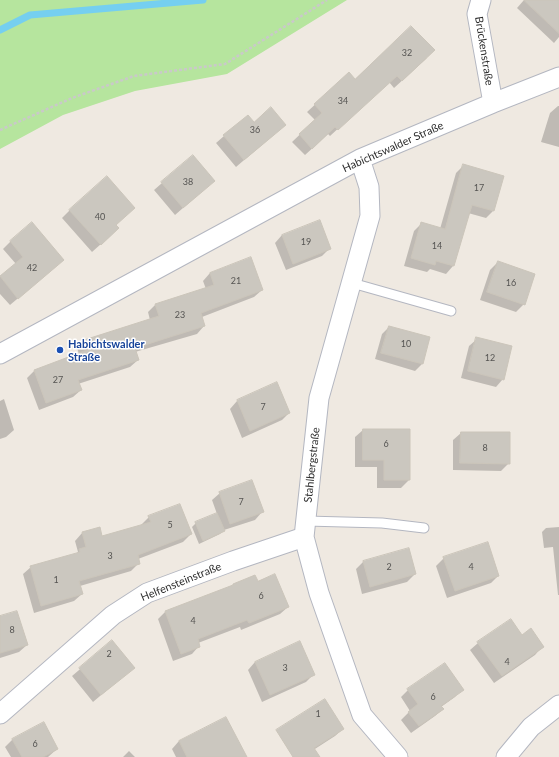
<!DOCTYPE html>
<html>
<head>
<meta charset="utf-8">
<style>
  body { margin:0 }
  canvas { display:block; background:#efe9e1 }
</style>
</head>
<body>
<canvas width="559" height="757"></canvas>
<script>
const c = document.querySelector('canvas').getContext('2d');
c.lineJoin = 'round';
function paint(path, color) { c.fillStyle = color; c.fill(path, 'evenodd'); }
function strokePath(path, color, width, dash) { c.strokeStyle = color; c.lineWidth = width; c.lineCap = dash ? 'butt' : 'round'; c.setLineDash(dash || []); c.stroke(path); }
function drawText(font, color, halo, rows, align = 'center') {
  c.font = font + ' Lato,sans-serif'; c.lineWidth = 3; c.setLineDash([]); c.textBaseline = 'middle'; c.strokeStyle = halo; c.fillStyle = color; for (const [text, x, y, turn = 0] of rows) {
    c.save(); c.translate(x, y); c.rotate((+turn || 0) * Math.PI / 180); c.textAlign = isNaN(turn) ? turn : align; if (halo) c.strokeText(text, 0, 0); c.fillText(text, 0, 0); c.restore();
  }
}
paint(new Path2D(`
  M 0,0 L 347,0 L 227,74 L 135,91 L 63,115 L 0,149 Z`), '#b6e59e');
paint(new Path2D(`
  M 524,0 L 559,0 L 559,37 L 554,43 L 517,8 Z
  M 427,58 L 394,88 L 389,82 L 330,136 L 328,134 L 305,155 L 292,142 L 315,120 L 307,112 L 349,73 L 355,80 Z
  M 558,106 L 559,106 L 559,147 L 541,142 L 550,113 Z
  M 253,123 L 285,125 L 236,167 L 216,143 L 224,136 Z
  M 193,156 L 206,188 L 175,215 L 154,190 Z
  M 464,165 L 493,211 L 486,218 L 468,213 L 453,266 L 446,274 L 430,269 L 427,272 L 404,266 L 414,231 L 422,223 L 440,229 L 456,173 Z
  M 70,210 L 110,236 L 92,252 L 62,218 Z
  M 282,235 L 330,248 L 322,256 L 286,270 L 275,243 Z
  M 11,241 L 55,267 L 10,305 L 0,294 L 0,277 L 16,264 L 3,249 Z
  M 250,258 L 262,290 L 254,297 L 202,317 L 204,326 L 197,334 L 135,352 L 138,360 L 130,367 L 78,384 L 81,390 L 73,397 L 39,410 L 27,378 L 34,371 L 79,354 L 77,348 L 84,341 L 150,320 L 148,312 L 155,305 L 206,289 L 203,281 L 210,273 Z
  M 498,262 L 524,304 L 516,312 L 480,300 L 490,270 Z
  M 389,327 L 422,364 L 415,371 L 375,359 L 382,334 Z
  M 477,339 L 503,379 L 496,387 L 461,378 L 469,346 Z
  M 276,384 L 289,413 L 282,420 L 242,438 L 230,409 L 237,401 Z
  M 4,399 L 14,430 L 6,437 L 0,439 L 0,401 Z
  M 363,430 L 409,480 L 401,488 L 377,488 L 377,467 L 355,467 L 355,437 Z
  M 461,433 L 509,433 L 509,463 L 501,471 L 453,470 L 453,440 Z
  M 220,493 L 262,512 L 255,520 L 224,530 L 220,534 L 199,544 L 192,527 L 196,523 L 217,514 L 212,500 Z
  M 149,517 L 191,534 L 183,542 L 138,559 L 139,563 L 131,571 L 80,586 L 82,594 L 74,601 L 34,613 L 23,574 L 31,567 L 76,554 L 78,552 L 75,541 L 82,533 L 99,529 L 102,537 L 142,526 L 141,525 Z
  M 559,527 L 559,595 L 558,595 L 553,547 L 544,548 L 542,532 L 546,528 Z
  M 444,558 L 498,576 L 491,583 L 447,598 L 436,566 Z
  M 363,562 L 415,574 L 407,582 L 362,594 L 356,569 Z
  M 257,582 L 288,607 L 280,614 L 241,630 L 240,627 L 198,643 L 199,646 L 192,654 L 173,661 L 158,619 L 165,612 Z
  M 0,617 L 27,645 L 19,652 L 0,658 Z
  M 522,636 L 542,647 L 535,655 L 494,683 L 470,650 L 478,643 Z
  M 112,642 L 133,668 L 93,702 L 72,676 Z
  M 255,662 L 314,674 L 306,682 L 262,702 L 248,670 Z
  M 462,689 L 455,697 L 441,707 L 443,709 L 435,716 L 411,733 L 401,720 L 410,711 L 401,697 L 408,690 Z
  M 226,718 L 228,757 L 176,757 L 172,749 L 179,741 Z
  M 289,726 L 343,729 L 335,736 L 304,756 Z
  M 13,739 L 57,749 L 48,757 L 11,757 L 5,747 Z
  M 129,751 L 135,757 L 123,757 Z`), '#0003');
strokePath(new Path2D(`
  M 0,30 L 30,15 L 203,0`), '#75cff0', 7);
const building = new Path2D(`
  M 524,0 L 559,0 L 559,33 Z
  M 411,26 L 435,50 L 402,81 L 397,76 L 338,130 L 335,127 L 312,149 L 299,134 L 322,113 L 314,104 L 349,72 L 355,79 Z
  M 271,107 L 286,125 L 244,160 L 223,135 L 248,115 L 254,122 Z
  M 193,155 L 215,181 L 183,208 L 161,182 Z
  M 463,164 L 504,176 L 494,211 L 472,205 L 454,266 L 436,261 L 435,265 L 411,258 L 421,222 L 445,229 Z
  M 107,176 L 135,208 L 116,225 L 119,228 L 101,245 L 69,210 Z
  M 320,220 L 331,249 L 293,264 L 282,235 Z
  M 32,222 L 64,260 L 18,299 L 0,276 L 23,257 L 10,241 Z
  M 251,257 L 263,290 L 201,313 L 205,326 L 135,348 L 139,360 L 78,380 L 82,390 L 46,403 L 34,370 L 87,350 L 84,340 L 159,316 L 155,304 L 214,285 L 210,273 Z
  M 498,261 L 535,274 L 525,305 L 487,292 Z
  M 389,326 L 430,337 L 423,364 L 381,353 Z
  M 476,337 L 512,346 L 504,380 L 468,371 Z
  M 277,382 L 290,413 L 250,431 L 237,400 Z
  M 363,429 L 410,429 L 410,480 L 384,480 L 384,460 L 363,460 Z
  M 461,432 L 510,432 L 510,464 L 460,463 Z
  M 252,480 L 264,512 L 230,524 L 219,492 Z
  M 180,504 L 192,534 L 138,555 L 140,564 L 79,581 L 83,594 L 41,606 L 30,566 L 80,552 L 79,549 L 86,547 L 82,532 L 100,527 L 102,536 L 151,522 L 148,516 Z
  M 217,513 L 225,531 L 203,541 L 195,522 Z
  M 488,542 L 499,576 L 455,591 L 443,557 Z
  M 409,548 L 416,574 L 370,587 L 363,561 Z
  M 275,574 L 289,607 L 249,623 L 247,620 L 198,639 L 200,647 L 181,654 L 165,611 L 233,585 L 233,584 L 255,575 L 258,581 Z
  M 17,611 L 28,645 L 0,653 L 0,616 Z
  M 511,619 L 522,635 L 531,628 L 544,647 L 502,676 L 477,642 Z
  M 112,640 L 135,668 L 101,695 L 79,668 Z
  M 300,641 L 315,675 L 270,695 L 255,662 Z
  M 445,663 L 464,690 L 441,706 L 444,709 L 419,726 L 408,712 L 418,704 L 407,689 Z
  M 325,699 L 344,729 L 314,748 L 320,757 L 293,757 L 276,730 Z
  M 226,717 L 247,757 L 187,757 L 179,741 Z
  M 44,722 L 58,749 L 43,757 L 22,757 L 12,739 Z`);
paint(building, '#cbc7bf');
strokePath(building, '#cbc5ba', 1);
const lane = new Path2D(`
  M 352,283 L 451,311
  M 306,521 L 382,523 L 424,528`);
const street = new Path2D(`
  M 481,0 L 477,14 L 493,103
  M 360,159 L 369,187 L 370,216 L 319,398 L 304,537 L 319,593 L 362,715 L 398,757
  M 0,354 L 360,159 L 493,103 L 559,77
  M 0,714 L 113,615 L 147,593 L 233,561 L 304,537
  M 506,757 L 531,727 L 559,705`);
strokePath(lane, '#b4b7c1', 11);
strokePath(street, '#b4b7c1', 21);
strokePath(new Path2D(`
  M 0,130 L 72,98 L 134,76 L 225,64 L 327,0`), '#c9c9c9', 2.5, [3, 2]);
strokePath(lane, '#fff', 9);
strokePath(street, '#fff', 19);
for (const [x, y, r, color] of [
  [60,350,4,"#1a4fb4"]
]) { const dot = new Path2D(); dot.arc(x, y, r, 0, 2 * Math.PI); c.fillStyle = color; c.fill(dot); strokePath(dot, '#fff', 1.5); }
drawText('9px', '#555452', null, [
  ["32",407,53],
  ["34",343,101],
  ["36",255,130],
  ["38",188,182],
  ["17",479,188],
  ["40",100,217],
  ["19",306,242],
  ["14",437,246],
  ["42",32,268],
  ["21",236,281],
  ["16",511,283],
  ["23",180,315],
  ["10",406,344],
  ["12",490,358],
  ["27",58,380],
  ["7",263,407],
  ["6",386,444],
  ["8",485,448],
  ["7",241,502],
  ["5",170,525],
  ["3",110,556],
  ["2",389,567],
  ["4",471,567],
  ["1",56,580],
  ["6",261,596],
  ["4",193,621],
  ["8",12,630],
  ["2",109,654],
  ["4",507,662],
  ["3",285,668],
  ["6",433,697],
  ["1",318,714],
  ["6",35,744]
]);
drawText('11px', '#2e2e2e', '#fff', [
  ["Brückenstraße",484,51,81],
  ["Habichtswalder Straße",393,147,-24],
  ["Stahlbergstraße",312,465,-84],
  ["Helfensteinstraße",181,582,-22]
]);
drawText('bold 11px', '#164399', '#fff', [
  ["Habichtswalder",68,344],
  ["Straße",68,357]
], 'left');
</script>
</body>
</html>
